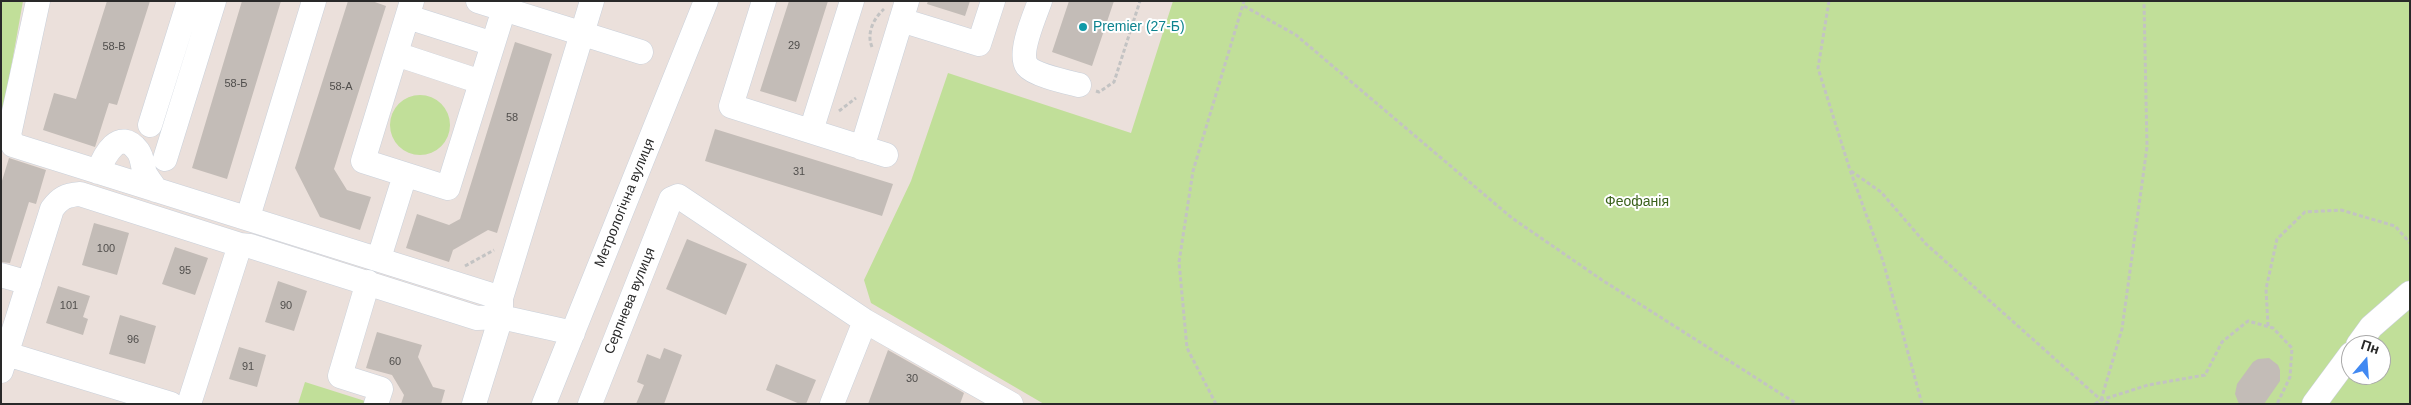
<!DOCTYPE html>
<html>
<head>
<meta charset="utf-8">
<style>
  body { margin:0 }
  #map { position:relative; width:2411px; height:405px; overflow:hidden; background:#ebe0db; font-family:Helvetica,sans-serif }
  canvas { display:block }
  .frame { position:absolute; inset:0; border:2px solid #292929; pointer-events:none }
  .north { position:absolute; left:2341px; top:335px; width:50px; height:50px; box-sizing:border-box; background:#fff; border:1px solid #a9a9a9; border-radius:50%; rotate:18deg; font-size:14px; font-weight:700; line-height:20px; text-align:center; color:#292929 }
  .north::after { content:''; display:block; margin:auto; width:18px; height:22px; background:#4189f2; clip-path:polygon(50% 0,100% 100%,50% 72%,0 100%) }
</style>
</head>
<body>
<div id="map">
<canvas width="2411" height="405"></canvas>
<div class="frame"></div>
<div class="north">Пн</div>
</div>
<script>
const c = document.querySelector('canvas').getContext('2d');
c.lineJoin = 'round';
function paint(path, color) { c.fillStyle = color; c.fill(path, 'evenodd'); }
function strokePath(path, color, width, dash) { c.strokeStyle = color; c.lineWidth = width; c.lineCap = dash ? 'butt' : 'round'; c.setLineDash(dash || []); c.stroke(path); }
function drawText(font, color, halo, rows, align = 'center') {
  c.font = font + ' Helvetica,sans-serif'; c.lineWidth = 4; c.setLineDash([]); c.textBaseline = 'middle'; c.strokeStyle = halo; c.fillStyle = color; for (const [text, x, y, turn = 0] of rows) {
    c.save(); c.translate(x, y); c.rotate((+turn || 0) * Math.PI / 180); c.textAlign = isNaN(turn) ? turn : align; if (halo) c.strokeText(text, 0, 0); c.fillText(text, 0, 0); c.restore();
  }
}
paint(new Path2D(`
  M 1,1 L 23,1 L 1,124 Z
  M 1173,1 L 2410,1 L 2410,404 L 1044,404 L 871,303 L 864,280 L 911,181 L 948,73 L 1131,133 ZM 2351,345 L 2381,345 L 2381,375 L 2351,375 Z
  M390 125a30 30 0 1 1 60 0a30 30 0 1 1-60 0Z
  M 305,382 L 365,401 L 364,404 L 298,404 Z`), '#c1df99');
paint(new Path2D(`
  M 107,1 L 150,1 L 117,105 L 109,103 L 95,147 L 43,130 L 54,93 L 76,99 Z
  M 242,1 L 281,1 L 227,179 L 192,168 Z
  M 348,1 L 372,1 L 386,6 L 334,169 L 347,190 L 371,197 L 360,230 L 320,217 L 295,168 Z
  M 789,1 L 828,1 L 796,102 L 760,91 Z
  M 928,1 L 970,1 L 965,16 L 927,4 Z
  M 1069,1 L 1114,1 L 1092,66 L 1052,52 Z
  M 515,42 L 552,54 L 497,233 L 488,230 L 453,250 L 449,262 L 406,248 L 417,214 L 449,225 L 460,219 Z
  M 715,129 L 893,184 L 882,216 L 705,161 Z
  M 9,158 L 46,170 L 36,204 L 29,202 L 10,263 L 1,262 L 1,184 Z
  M 94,223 L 129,233 L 117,275 L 82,265 Z
  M 687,239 L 747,264 L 726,315 L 666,289 Z
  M 175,247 L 208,258 L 195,295 L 162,284 Z
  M 278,281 L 307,291 L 294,331 L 265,322 Z
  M 58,286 L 90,296 L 83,317 L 88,319 L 83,335 L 46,323 Z
  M 120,315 L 156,326 L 145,364 L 109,354 Z
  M 377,332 L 422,345 L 418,357 L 433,387 L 445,390 L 441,404 L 401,404 L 404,395 L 392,375 L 366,368 Z
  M 239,347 L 266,355 L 257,387 L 229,379 Z
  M 664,348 L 682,355 L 664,404 L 636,404 L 644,385 L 637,382 L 647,354 L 660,359 Z
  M 888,350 L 964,393 L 960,404 L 868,404 Z
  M 2269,358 L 2278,365 L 2280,370 L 2280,381 L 2264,404 L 2239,404 L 2235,394 L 2237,384 L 2253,362 L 2258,359 Z
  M 776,364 L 816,380 L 806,404 L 800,404 L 766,390 Z`), '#c3bcb7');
const minor = new Path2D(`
  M 38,1 L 9,135 L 13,145 L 501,298
  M 412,1 L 363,161 L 448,188 L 504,9
  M 478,1 L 641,52
  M 764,1 L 731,106 L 886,155
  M 1040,1 C 1035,15 1018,53 1027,66 C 1034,75 1067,82 1079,85
  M 408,17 L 493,44
  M 901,20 L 979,44 L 993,1
  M 396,54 L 481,82
  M 150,125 L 189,1
  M 811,131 L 852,1
  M 862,148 L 907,1
  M 165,159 L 214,1
  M 98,172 C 104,156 119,126 138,151 C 143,158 142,166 145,173 C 148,179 153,185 156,190
  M 248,217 L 314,1
  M 379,258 L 405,175
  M 1,275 L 29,283
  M 368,282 L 340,376 L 381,389 L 376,404
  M 2358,345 L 2371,327 L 2410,293
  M 7,354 L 171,404
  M 1,371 L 52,209 C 60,198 66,195 80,194 L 240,245 L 250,246 L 477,318 L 501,317 L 573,333
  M 189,404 L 240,245
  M 474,404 L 501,317 L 501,298 L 592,1
  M 544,404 L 706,1
  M 590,404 L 671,199 L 678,196 L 865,321 L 1011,404
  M 832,404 L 865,321
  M 2314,404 L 2351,354`);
strokePath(minor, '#c9d0da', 25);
strokePath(new Path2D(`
  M 1829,1 L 1818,68 L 1850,170 L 1883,261 L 1922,404
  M 1244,6 L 1296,35 L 1512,218 L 1602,280 L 1797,404
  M 872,47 C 866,33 874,18 884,9
  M 1096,91 L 1099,92 L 1114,82 L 1140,1
  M 839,111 L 856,98
  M 1851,171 L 1881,192 L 1926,244 L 2101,400 L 2110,404
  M 465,266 L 494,250
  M 2268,326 L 2266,289 L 2277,239 L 2305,212 L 2341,210 L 2395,226 L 2410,243
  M 2101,400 L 2122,329 L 2147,147 L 2144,1
  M 1216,404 L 1187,348 L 1179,262 L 1193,171 L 1244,1
  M 2095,404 L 2101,400 L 2148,385 L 2205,375 L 2222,342 L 2248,321 L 2273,328 L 2292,348 L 2290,377 L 2277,404`), '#c3c3c3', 3, [4, 2.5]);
strokePath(minor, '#fff', 24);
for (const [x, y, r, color] of [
  [1083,27,5,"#0f9aa8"]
]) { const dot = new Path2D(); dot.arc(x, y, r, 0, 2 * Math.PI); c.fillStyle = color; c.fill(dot); strokePath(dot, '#fff', 2); }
drawText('11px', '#504e4c', null, [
  ["29",794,46],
  ["58-В",114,47],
  ["58-Б",236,84],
  ["58-А",341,87],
  ["58",512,118],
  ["31",799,172],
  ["100",106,249],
  ["95",185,271],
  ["101",69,306],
  ["90",286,306],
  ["96",133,340],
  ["60",395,362],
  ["91",248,367],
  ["30",912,379]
]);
drawText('14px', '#0d838f', '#fff', [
  ["Premier (27-Б)",1093,27]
], 'left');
drawText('14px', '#3b621c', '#fff', [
  ["Феофанія",1637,202]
]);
drawText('14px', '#292929', '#fff', [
  ["Метрологічна вулиця",625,203,-68],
  ["Серпнева вулиця",630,301,-68]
]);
</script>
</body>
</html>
